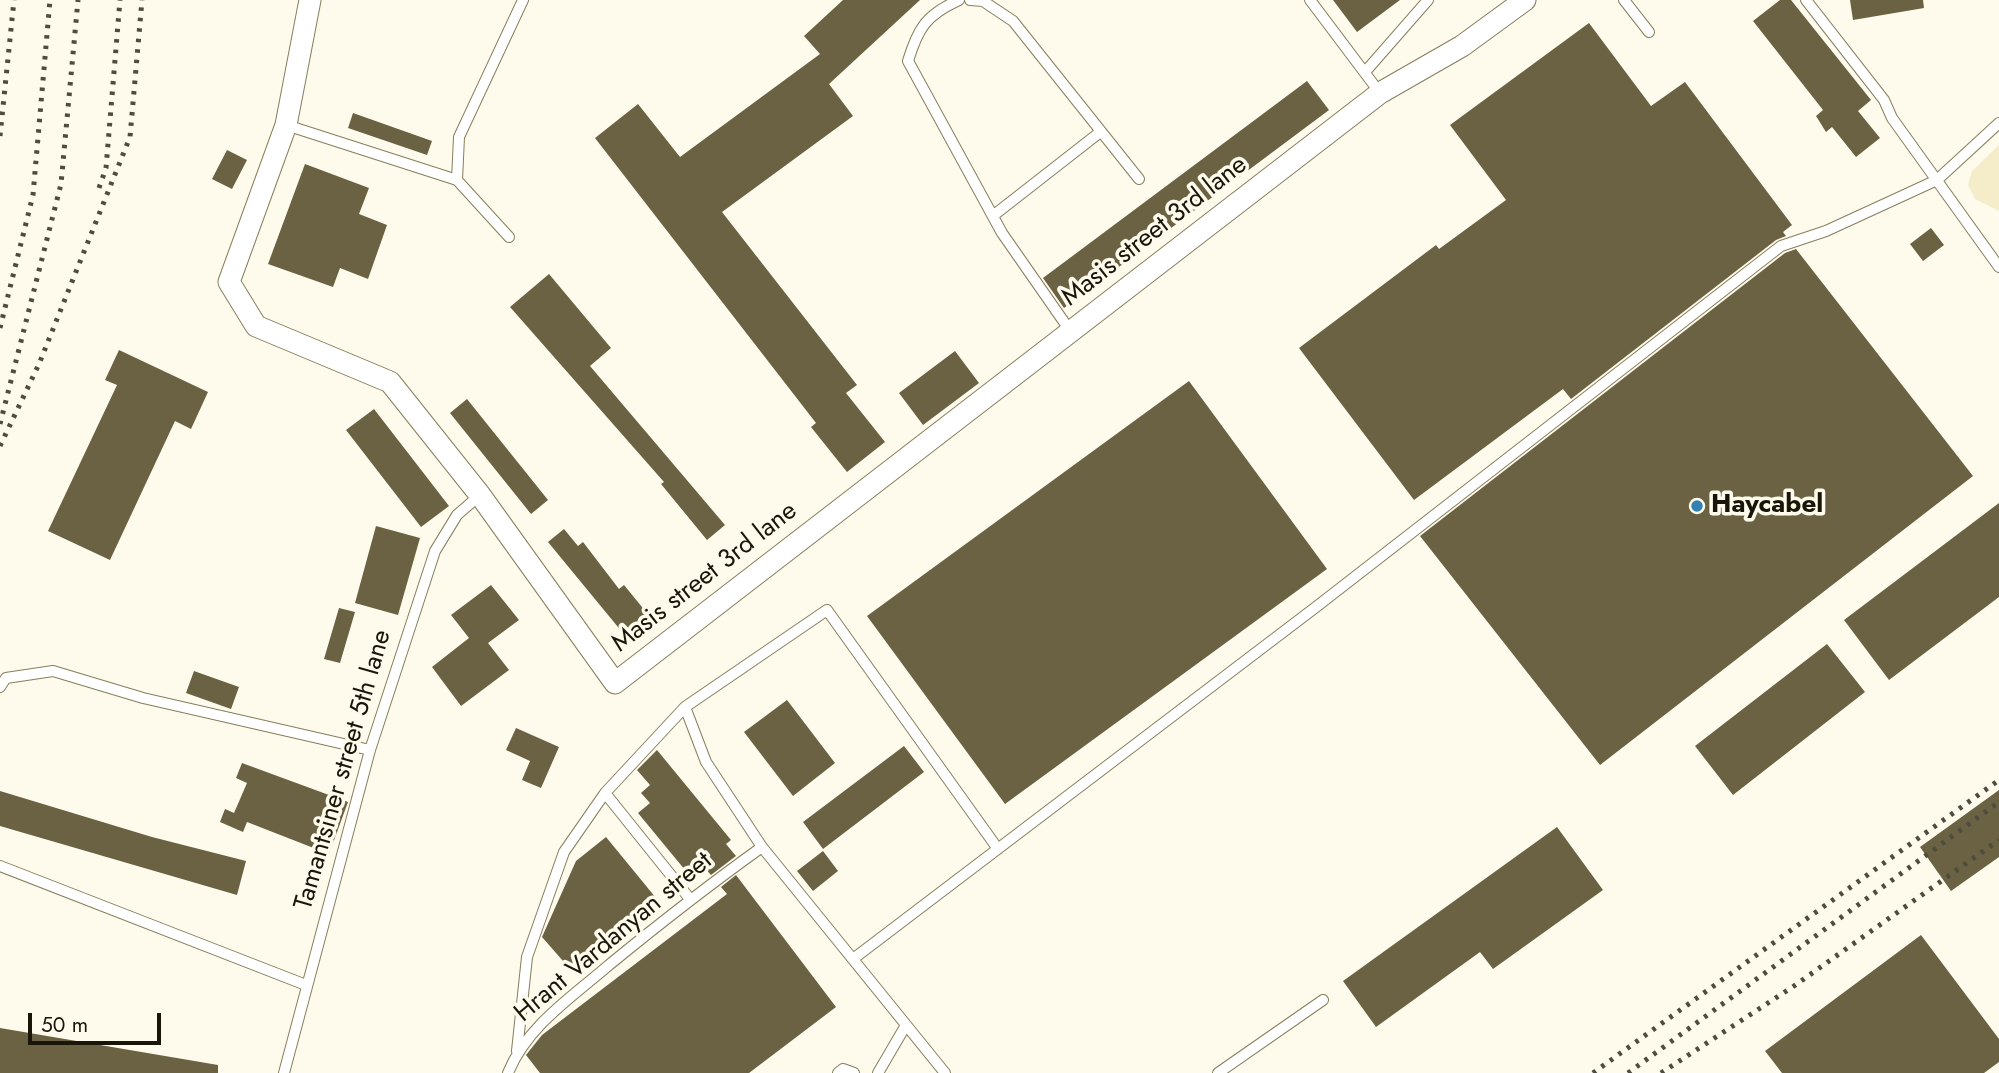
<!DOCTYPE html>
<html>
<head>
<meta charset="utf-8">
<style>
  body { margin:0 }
  #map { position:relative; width:1999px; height:1073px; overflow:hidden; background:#fefaec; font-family:Jost,sans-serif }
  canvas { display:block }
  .scale { position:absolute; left:28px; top:1013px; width:133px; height:32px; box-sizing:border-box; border:4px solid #191609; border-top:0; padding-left:9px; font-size:21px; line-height:24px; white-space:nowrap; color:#191609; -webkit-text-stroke:5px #fefaec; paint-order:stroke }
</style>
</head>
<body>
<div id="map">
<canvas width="1999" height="1073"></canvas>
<div class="scale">50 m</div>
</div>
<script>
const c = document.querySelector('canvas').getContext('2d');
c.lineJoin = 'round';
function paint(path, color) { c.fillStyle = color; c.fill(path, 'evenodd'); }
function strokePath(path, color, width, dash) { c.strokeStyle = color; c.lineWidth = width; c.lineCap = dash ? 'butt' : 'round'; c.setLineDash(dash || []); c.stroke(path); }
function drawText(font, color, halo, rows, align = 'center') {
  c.font = font + ' Jost,sans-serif'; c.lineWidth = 7; c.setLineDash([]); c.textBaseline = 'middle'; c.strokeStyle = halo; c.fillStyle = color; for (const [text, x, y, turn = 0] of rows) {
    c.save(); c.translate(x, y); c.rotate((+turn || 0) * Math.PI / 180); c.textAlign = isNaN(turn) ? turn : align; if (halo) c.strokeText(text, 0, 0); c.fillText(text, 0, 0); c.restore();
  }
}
paint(new Path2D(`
  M 1999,145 L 1999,211 L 1975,199 L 1968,185 L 1972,171 Z`), '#f5ecca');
paint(new Path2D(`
  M 843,0 L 920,0 L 829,84 L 853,116 L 722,212 L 857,385 L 846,393 L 885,442 L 847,472 L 811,427 L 816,423 L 595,138 L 638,104 L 680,157 L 820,54 L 804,36 Z
  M 1333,0 L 1400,0 L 1357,32 Z
  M 1780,0 L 1791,0 L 1871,100 L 1858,111 L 1880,138 L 1856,157 L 1832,127 L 1826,132 L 1816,116 L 1823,110 L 1753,21 Z
  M 1850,0 L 1923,0 L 1924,8 L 1853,20 Z
  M 1589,23 L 1651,106 L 1685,82 L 1792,225 L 1783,232 L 1786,236 L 1776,240 L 1571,399 L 1563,389 L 1414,500 L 1299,348 L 1436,245 L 1439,249 L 1506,200 L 1450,125 Z
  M 1307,81 L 1329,110 L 1064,308 L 1043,278 Z
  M 353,113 L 432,141 L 427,155 L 348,128 Z
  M 227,150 L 247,160 L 232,189 L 212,179 Z
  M 305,164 L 369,188 L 359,214 L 387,225 L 368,279 L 340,268 L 333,287 L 268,264 Z
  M 1931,228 L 1944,245 L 1923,261 L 1910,244 Z
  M 1796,249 L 1973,476 L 1600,765 L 1420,536 L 1785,253 Z
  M 549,274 L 611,348 L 590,366 L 725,525 L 707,540 L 661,484 L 664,482 L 510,307 Z
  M 119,350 L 208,392 L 191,429 L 175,421 L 110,560 L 48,531 L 117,385 L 105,380 Z
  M 955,351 L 979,383 L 923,425 L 899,393 Z
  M 1189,381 L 1327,569 L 1005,804 L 867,616 Z
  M 467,399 L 548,500 L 531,514 L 450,413 Z
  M 374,409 L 449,506 L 421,527 L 346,430 Z
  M 1999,503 L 1999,597 L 1889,680 L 1844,620 Z
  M 376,526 L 420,538 L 398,615 L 355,603 Z
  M 564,529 L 578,546 L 583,542 L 619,589 L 624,585 L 651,618 L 627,638 L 548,542 Z
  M 491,585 L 519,620 L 488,643 L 509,670 L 461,706 L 432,667 L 469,638 L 451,615 Z
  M 339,608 L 355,612 L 340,663 L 324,659 Z
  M 1827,644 L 1865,692 L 1733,795 L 1695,746 Z
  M 194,671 L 239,687 L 231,709 L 186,693 Z
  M 787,700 L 835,763 L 793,796 L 744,732 Z
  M 516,728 L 559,747 L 541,788 L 522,780 L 530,761 L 506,750 Z
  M 904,746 L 924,772 L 823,849 L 803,822 Z
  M 657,750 L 731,840 L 726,844 L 736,856 L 711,875 L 702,865 L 690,876 L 638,813 L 650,803 L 641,793 L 650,785 L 637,770 Z
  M 242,763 L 348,802 L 329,854 L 247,822 L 243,832 L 220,822 L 225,809 L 234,813 L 247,783 L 236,778 Z
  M 1999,790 L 1999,857 L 1951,891 L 1920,847 Z
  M 0,791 L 152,837 L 246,861 L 237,895 L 0,826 Z
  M 1557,827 L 1603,890 L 1493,969 L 1480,952 L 1376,1027 L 1343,981 Z
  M 606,837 L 656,898 L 570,969 L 542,937 L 576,861 Z
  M 823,851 L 838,871 L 813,891 L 797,871 Z
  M 736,875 L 836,1007 L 749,1073 L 540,1073 L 526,1055 L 542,1035 L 727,894 L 721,887 Z
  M 1921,935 L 1999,1039 L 1999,1062 L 1984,1073 L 1782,1073 L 1765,1051 Z
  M 0,1028 L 218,1065 L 218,1073 L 0,1073 Z`), '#6a6242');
const lane = new Path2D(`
  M 959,0 C 926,15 918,28 908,61 L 1002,233 L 1071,332
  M 970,0 L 983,1 L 1013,21 L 1139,179
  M 1310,0 L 1380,93
  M 1624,0 L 1649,32
  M 1806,0 L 1884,100 L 1892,118 L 1999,267
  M 1365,72 L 1428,0
  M 286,125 L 457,180 L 509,237
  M 457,180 L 459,137 L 523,0
  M 994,215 L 1099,133
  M 0,687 L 6,678 L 53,671 L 143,698 L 370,750
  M 605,793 L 690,899
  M 0,866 L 306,985
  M 853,959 L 1316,607 L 1781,246 L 1826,231 L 1937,180 L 1999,123
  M 517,1051 L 527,957 L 564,852 L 605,793 L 685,707
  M 284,1073 L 370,750 L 435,551 L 457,515 L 480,495
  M 508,1073 C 527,1026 572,997 609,965 C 659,924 709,885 762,847
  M 838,1073 L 843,1069 L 854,1073
  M 878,1073 L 906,1025
  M 945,1073 L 762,847 L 706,762 L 685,707 L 827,610 L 998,849
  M 1218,1073 L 1323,1000`);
const street = new Path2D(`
  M 310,0 L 286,125 L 229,282 L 256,326 L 390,382 L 480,495 L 615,683 L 1380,93 L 1462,46 L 1525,0`);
strokePath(lane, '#877e5c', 12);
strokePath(street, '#877e5c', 23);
strokePath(lane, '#fff', 10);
strokePath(street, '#fff', 21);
strokePath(new Path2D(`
  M 0,136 L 14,0
  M 99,188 L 106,168 L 120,0
  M 0,328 L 33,195 L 50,0
  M 0,424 L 61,184 L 78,0
  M 0,446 L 39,364 L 130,137 L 142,0
  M 1593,1073 L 1999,780
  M 1628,1073 L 1999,802
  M 1661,1073 L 1794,986 L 1999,840`), '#4f4c3f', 5, [3.5, 7]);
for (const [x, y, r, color] of [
  [1697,506,7,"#3281b3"]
]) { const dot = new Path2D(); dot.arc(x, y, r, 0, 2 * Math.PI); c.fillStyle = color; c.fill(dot); strokePath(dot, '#fefaec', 2.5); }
drawText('26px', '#191609', '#fefaec', [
  ["Masis street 3rd lane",1155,232,-38],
  ["Masis street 3rd lane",705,578,-38],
  ["Tamantsiner street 5th lane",344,770,-74],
  ["Hrant Vardanyan street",614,938,-40]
]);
drawText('bold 26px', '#191609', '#fefaec', [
  ["Haycabel",1711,506]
], 'left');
</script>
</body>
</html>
